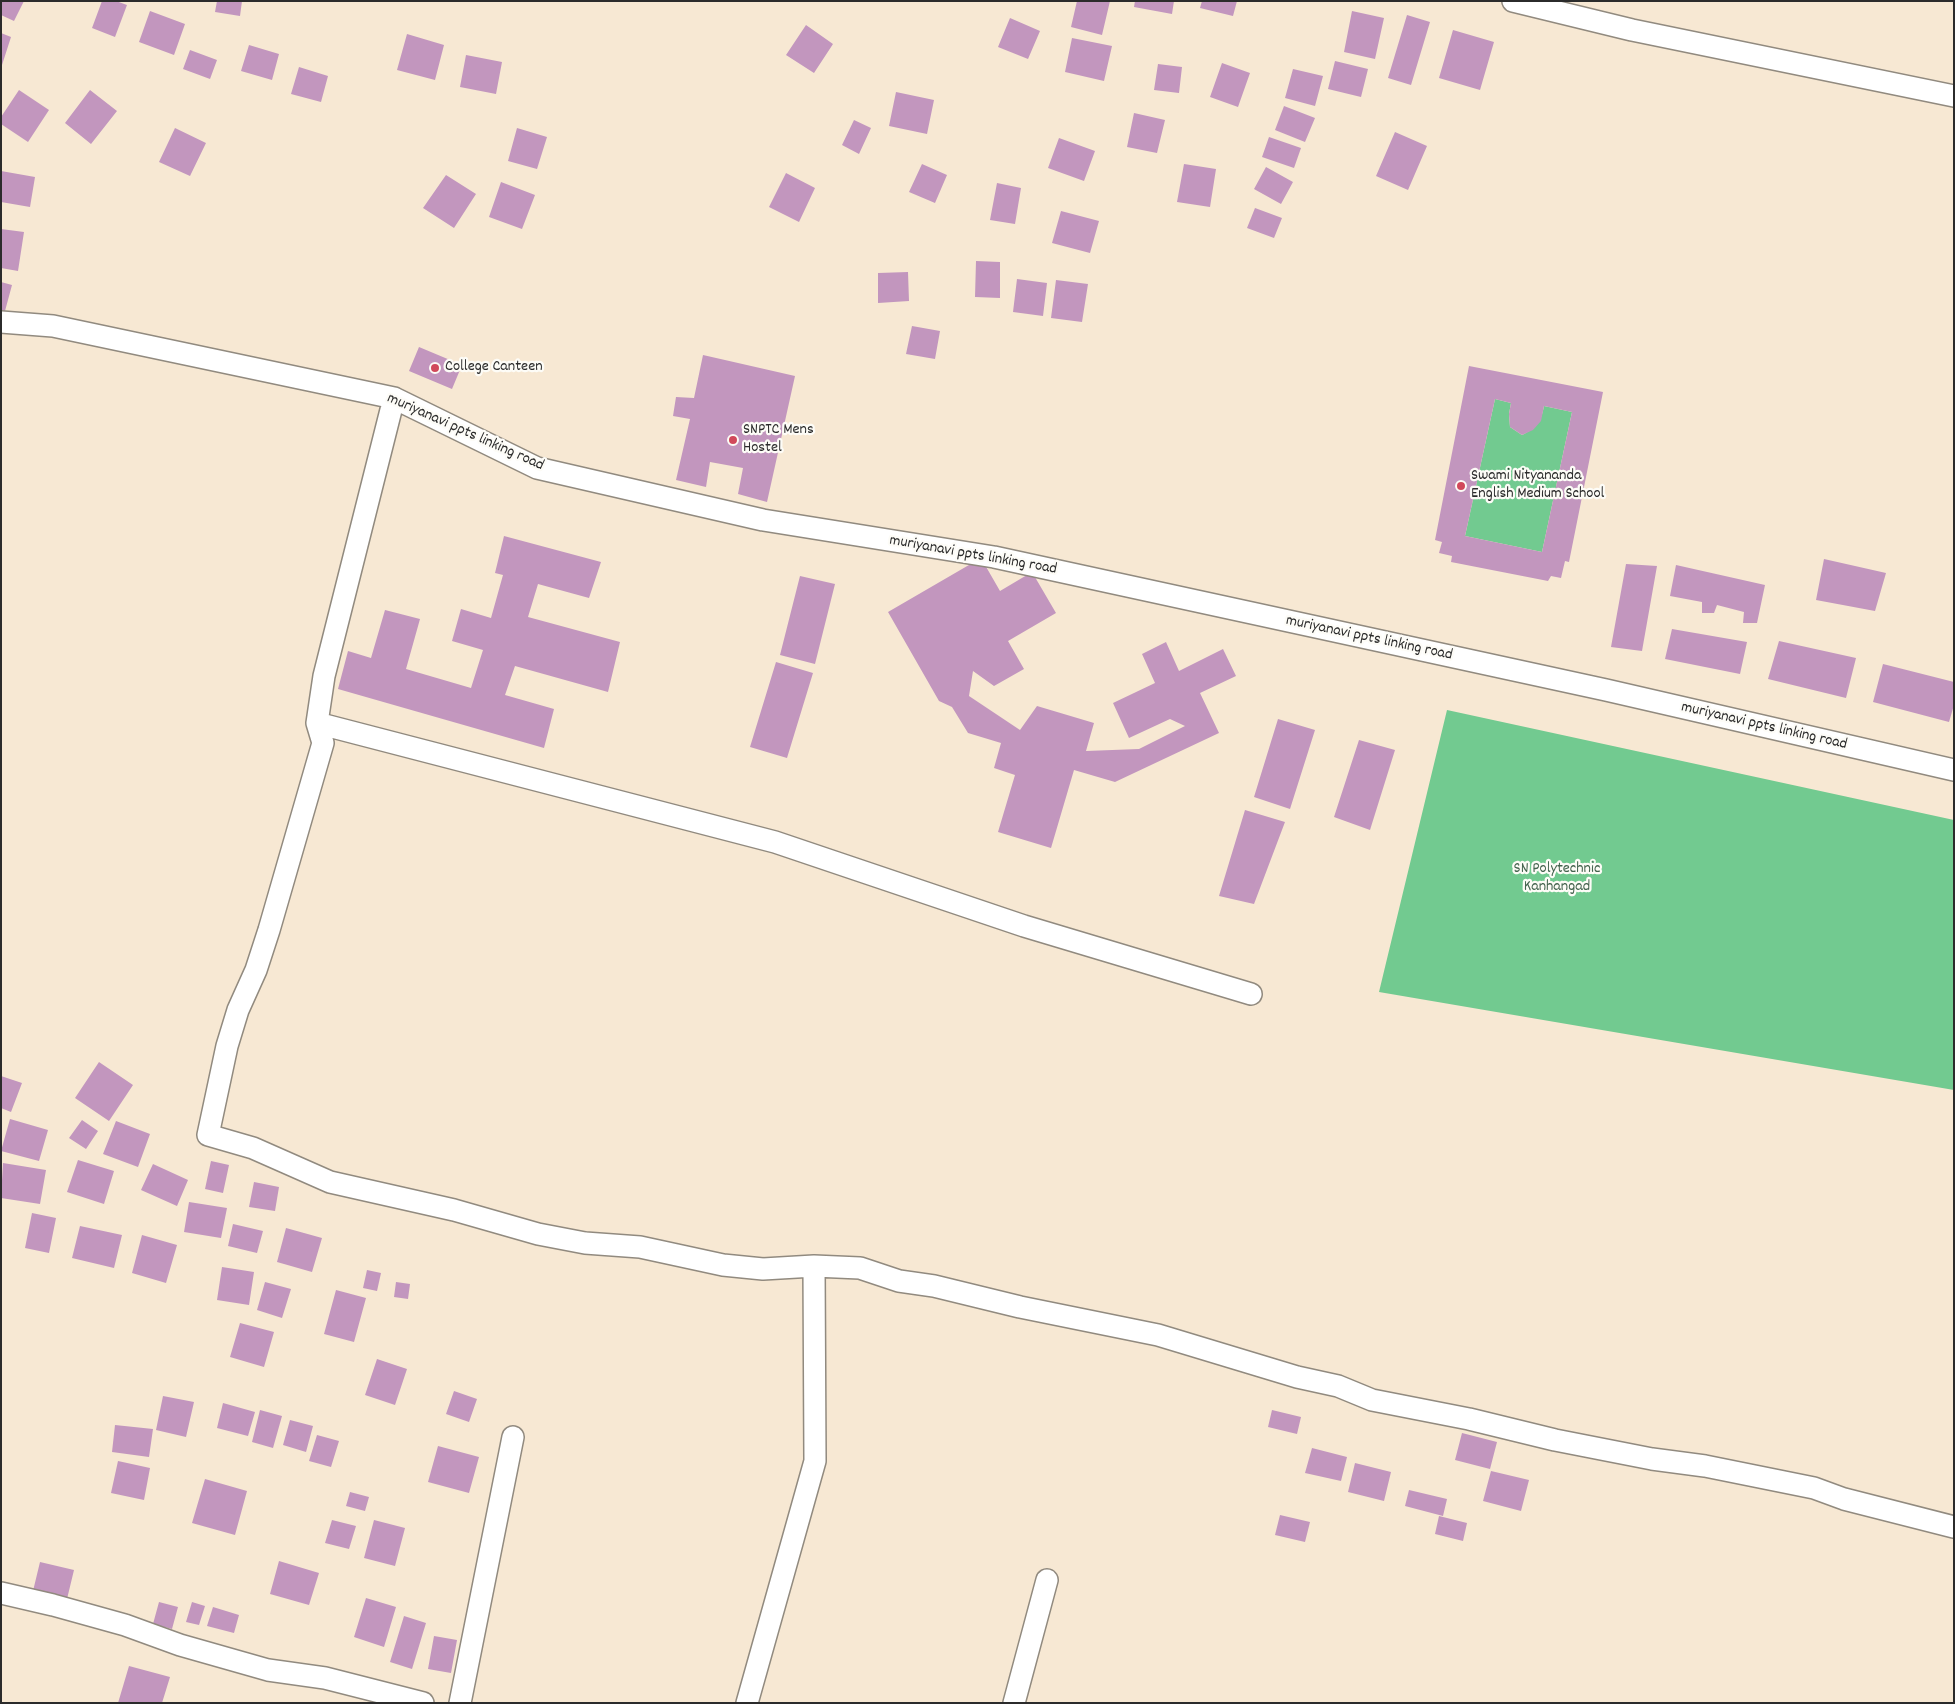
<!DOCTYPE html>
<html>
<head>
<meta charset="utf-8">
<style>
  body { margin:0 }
  #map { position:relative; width:1955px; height:1704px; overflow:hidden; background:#f7e8d3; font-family:Dekko,sans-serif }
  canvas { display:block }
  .frame { position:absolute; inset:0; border:2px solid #2b2b2b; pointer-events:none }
</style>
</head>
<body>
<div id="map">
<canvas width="1955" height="1704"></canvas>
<div class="frame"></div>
</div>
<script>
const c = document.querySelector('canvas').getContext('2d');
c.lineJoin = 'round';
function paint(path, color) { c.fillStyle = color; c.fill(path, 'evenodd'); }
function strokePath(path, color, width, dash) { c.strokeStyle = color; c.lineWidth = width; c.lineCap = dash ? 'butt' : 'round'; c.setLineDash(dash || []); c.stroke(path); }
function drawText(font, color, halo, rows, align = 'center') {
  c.font = font + ' Dekko,sans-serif'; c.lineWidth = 4.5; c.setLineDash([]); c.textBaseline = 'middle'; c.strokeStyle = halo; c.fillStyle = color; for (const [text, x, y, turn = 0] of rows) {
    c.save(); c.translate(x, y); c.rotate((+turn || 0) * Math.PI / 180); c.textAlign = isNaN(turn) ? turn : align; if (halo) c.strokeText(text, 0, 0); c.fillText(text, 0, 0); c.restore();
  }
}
paint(new Path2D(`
  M 1495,399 L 1511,403 L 1509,414 L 1510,427 L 1522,435 C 1537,428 1541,421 1544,406 L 1572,412 L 1542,552 L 1465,536 Z
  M 1447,710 L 1954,820 L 1954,1090 L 1379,992 Z`), '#72ca90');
paint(new Path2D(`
  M 1,1 L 24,1 L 14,21 L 1,15 Z
  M 102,1 L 116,1 L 127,5 L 115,37 L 92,28 Z
  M 217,1 L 242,1 L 240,16 L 215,12 Z
  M 1077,1 L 1110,1 L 1102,35 L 1071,27 Z
  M 1135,1 L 1174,1 L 1172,14 L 1134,7 Z
  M 1202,1 L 1237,1 L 1233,16 L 1200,8 Z
  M 150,11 L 185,24 L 174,55 L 139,42 Z
  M 1352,11 L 1384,18 L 1375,59 L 1344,52 Z
  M 1407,15 L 1430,22 L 1411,85 L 1388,78 Z
  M 1010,18 L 1040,31 L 1028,59 L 998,47 Z
  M 806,25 L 833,44 L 814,73 L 786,55 Z
  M 1453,30 L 1494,42 L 1480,90 L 1439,78 Z
  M 1,33 L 11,37 L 2,65 L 1,64 Z
  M 407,34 L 444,45 L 435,80 L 397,70 Z
  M 1072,38 L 1112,46 L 1104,81 L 1065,72 Z
  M 249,45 L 279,54 L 272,80 L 241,71 Z
  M 190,50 L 217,60 L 210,79 L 183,69 Z
  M 466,55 L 502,62 L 496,94 L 460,87 Z
  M 1335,61 L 1368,69 L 1361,97 L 1328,89 Z
  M 1222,63 L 1250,73 L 1238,107 L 1210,97 Z
  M 1158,64 L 1182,67 L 1179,93 L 1154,90 Z
  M 299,67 L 328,76 L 321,102 L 291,94 Z
  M 1293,69 L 1323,76 L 1315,106 L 1285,98 Z
  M 19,90 L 49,110 L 28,142 L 1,124 L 1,117 Z
  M 90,90 L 117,111 L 91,144 L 65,123 Z
  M 896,92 L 934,100 L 927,134 L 889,126 Z
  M 1284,106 L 1315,118 L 1305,142 L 1275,130 Z
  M 1134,113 L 1165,120 L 1157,153 L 1127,147 Z
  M 854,120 L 871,128 L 859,154 L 842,145 Z
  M 175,128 L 206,143 L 190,176 L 159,162 Z
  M 517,128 L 547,137 L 537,169 L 508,161 Z
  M 1395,132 L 1427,146 L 1408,190 L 1376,176 Z
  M 1269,137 L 1301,148 L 1294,168 L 1262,157 Z
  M 1059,138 L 1095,151 L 1084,181 L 1048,168 Z
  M 922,164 L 947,175 L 935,203 L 909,192 Z
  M 1184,164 L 1216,169 L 1210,207 L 1177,202 Z
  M 1266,167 L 1293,182 L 1281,204 L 1254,189 Z
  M 1,171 L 35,177 L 30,207 L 1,202 Z
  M 786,173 L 815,188 L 799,222 L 769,207 Z
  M 446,175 L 476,194 L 454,228 L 423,208 Z
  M 501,182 L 535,195 L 522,229 L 489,217 Z
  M 997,183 L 1021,188 L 1015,224 L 990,220 Z
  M 1255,208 L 1282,218 L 1274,238 L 1247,228 Z
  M 1061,211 L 1099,221 L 1090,253 L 1052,243 Z
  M 1,229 L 24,232 L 18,271 L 1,268 Z
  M 976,261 L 1000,262 L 1000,298 L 975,297 Z
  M 908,272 L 909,301 L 878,303 L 878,273 Z
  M 1017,279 L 1047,283 L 1043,316 L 1013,312 Z
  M 1056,280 L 1088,284 L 1082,322 L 1051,318 Z
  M 1,282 L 12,285 L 5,311 L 1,310 Z
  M 912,326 L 940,331 L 935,359 L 906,354 Z
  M 419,347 L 462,365 L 452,389 L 409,371 Z
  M 703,355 L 795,376 L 767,502 L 738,494 L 743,468 L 710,462 L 706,487 L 676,480 L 690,419 L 673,416 L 676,397 L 694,398 Z
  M 1469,366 L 1603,392 L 1569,562 L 1565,561 L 1561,578 L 1551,576 L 1548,581 L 1451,562 L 1452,556 L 1439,553 L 1442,542 L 1435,540 ZM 1495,399 L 1511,403 L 1509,414 L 1510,427 L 1522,435 L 1533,430 L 1541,421 L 1544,406 L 1572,412 L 1542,552 L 1465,536 Z
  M 504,536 L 601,562 L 589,598 L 538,584 L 528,617 L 620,642 L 608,692 L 515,666 L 505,695 L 554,709 L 544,748 L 338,689 L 348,651 L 371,658 L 385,610 L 420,619 L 406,669 L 471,688 L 483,650 L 452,641 L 461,609 L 491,618 L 503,575 L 495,573 Z
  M 981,558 L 1000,591 L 1032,572 L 1056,613 L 1008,641 L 1024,669 L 994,686 L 973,671 L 969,696 L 1020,730 L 1037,706 L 1094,723 L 1086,751 L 1139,749 L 1185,726 L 1170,719 L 1129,738 L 1113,703 L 1155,683 L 1142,654 L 1166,642 L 1179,671 L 1223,649 L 1236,676 L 1200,693 L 1219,733 L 1115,782 L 1074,770 L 1051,848 L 998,832 L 1015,775 L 994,768 L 1001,743 L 968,733 L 952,707 L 939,701 L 888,612 Z
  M 1824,559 L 1886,573 L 1875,611 L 1816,600 Z
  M 1626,564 L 1657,566 L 1642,651 L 1611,647 Z
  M 1676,565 L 1765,585 L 1757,623 L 1743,623 L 1744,612 L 1717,605 L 1714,613 L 1702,613 L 1702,602 L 1670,596 Z
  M 800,576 L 835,584 L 815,664 L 780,655 Z
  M 1672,629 L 1747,642 L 1740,674 L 1665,659 Z
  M 1779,641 L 1856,658 L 1846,698 L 1768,679 Z
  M 776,662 L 813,673 L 787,758 L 750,747 Z
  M 1883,664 L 1954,682 L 1954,705 L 1949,722 L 1873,702 Z
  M 1278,719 L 1315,730 L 1290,809 L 1254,797 Z
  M 1359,740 L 1395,750 L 1370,830 L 1334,817 Z
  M 1245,810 L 1285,822 L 1254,904 L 1219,896 Z
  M 99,1062 L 133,1085 L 109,1121 L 75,1098 Z
  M 1,1076 L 22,1083 L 11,1112 L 1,1108 Z
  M 10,1119 L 48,1130 L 39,1161 L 1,1151 Z
  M 82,1120 L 98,1131 L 86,1149 L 69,1138 Z
  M 116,1121 L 150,1134 L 138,1167 L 103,1154 Z
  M 78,1160 L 114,1171 L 104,1204 L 67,1192 Z
  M 211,1161 L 229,1165 L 223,1193 L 205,1189 Z
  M 3,1163 L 46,1170 L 40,1204 L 1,1198 Z
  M 153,1164 L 188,1180 L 177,1206 L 141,1190 Z
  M 254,1182 L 279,1187 L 275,1211 L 249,1207 Z
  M 189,1202 L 227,1208 L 221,1238 L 184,1232 Z
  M 32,1213 L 56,1218 L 49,1253 L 25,1248 Z
  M 233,1224 L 263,1231 L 257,1253 L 228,1246 Z
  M 80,1226 L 122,1235 L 114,1268 L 72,1258 Z
  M 286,1228 L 322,1238 L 312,1272 L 277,1262 Z
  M 142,1235 L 177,1245 L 166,1283 L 132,1273 Z
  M 222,1267 L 254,1272 L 249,1305 L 217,1300 Z
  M 367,1270 L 381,1273 L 377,1291 L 363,1288 Z
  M 265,1282 L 291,1289 L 282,1318 L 257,1310 Z
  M 396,1282 L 410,1284 L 408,1299 L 394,1297 Z
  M 336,1290 L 366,1298 L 354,1342 L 324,1334 Z
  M 240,1323 L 274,1332 L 264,1367 L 230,1357 Z
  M 377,1359 L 407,1369 L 395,1405 L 365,1395 Z
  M 454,1391 L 477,1399 L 469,1422 L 446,1414 Z
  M 163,1396 L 194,1402 L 186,1437 L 156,1430 Z
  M 223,1403 L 255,1412 L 248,1436 L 217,1428 Z
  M 260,1410 L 282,1416 L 273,1448 L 252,1442 Z
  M 1272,1410 L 1301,1417 L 1297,1434 L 1268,1427 Z
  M 290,1420 L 313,1426 L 306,1452 L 283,1445 Z
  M 115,1425 L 153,1429 L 149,1457 L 112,1452 Z
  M 1462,1433 L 1497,1442 L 1490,1469 L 1455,1460 Z
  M 317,1435 L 339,1441 L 331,1467 L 309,1461 Z
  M 438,1446 L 479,1457 L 469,1493 L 428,1482 Z
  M 1312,1448 L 1347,1457 L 1341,1481 L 1305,1473 Z
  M 118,1461 L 150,1468 L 144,1500 L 111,1493 Z
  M 1355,1463 L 1391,1472 L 1384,1501 L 1348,1492 Z
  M 1491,1471 L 1529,1480 L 1521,1511 L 1483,1501 Z
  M 205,1479 L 247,1491 L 235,1535 L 192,1523 Z
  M 1409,1490 L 1447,1499 L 1443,1516 L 1405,1506 Z
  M 350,1492 L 369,1497 L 365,1511 L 346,1506 Z
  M 1280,1515 L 1310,1522 L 1305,1542 L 1275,1535 Z
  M 1439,1516 L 1467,1523 L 1463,1541 L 1435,1534 Z
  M 332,1520 L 356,1526 L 349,1549 L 325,1543 Z
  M 374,1520 L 405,1528 L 395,1566 L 364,1558 Z
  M 279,1561 L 319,1573 L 309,1605 L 270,1594 Z
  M 40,1562 L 74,1570 L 67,1599 L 33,1591 Z
  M 366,1598 L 396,1607 L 384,1647 L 354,1637 Z
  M 159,1602 L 178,1607 L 172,1629 L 153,1624 Z
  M 192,1602 L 205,1606 L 199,1625 L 186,1622 Z
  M 213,1607 L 239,1615 L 234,1633 L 207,1626 Z
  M 404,1616 L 426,1623 L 412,1669 L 390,1662 Z
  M 434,1636 L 457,1640 L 451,1673 L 428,1669 Z
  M 129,1666 L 170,1677 L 162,1703 L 118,1703 Z`), '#c296be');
const street = new Path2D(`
  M 1513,1 L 1632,30 L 1954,96
  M 1,322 L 53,326 L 394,398 L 537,468 L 763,520 L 994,557 L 1606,690 L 1954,770
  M 394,398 L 324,676 L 317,723 L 323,743 L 269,930 L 256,970 L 238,1010 L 227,1046 L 208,1135 L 253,1148 L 330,1182 L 454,1210 L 538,1234 L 585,1243 L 640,1247 L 723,1265 L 763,1269 L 814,1266 L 860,1268 L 899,1281 L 934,1286 L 1020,1307 L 1158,1335 L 1297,1377 L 1338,1386 L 1372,1400 L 1469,1419 L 1555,1440 L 1652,1459 L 1705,1466 L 1814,1488 L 1844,1499 L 1954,1527
  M 317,723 L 775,842 L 1024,926 L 1251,994
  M 1,1593 L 53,1605 L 125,1625 L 180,1645 L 268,1670 L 325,1678 L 423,1703
  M 460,1703 L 513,1437
  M 747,1703 L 815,1461 L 814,1266
  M 1014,1703 L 1047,1580`);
strokePath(street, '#918a7f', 24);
strokePath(street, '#fff', 21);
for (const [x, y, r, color] of [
  [435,368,5,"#d1495b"],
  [733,440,5,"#d1495b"],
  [1461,486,5,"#d1495b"]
]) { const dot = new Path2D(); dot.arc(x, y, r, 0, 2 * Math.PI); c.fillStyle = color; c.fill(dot); strokePath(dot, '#fdfcf7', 2); }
drawText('16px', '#2b2b2b', '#fdfcf7', [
  ["College Canteen",445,368],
  ["SNPTC Mens",743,431],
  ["Hostel",743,449],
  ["Swami Nityananda",1471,477],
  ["English Medium School",1471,495]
], 'left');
drawText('16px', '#2b2b2b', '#fdfcf7', [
  ["muriyanavi ppts linking road",465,433,24],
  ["muriyanavi ppts linking road",973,556,10],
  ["muriyanavi ppts linking road",1369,639,12],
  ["muriyanavi ppts linking road",1764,727,13]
]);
drawText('16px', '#44634e', '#fdfcf7', [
  ["SN Polytechnic",1557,870],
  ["Kanhangad",1557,888]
]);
</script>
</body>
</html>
